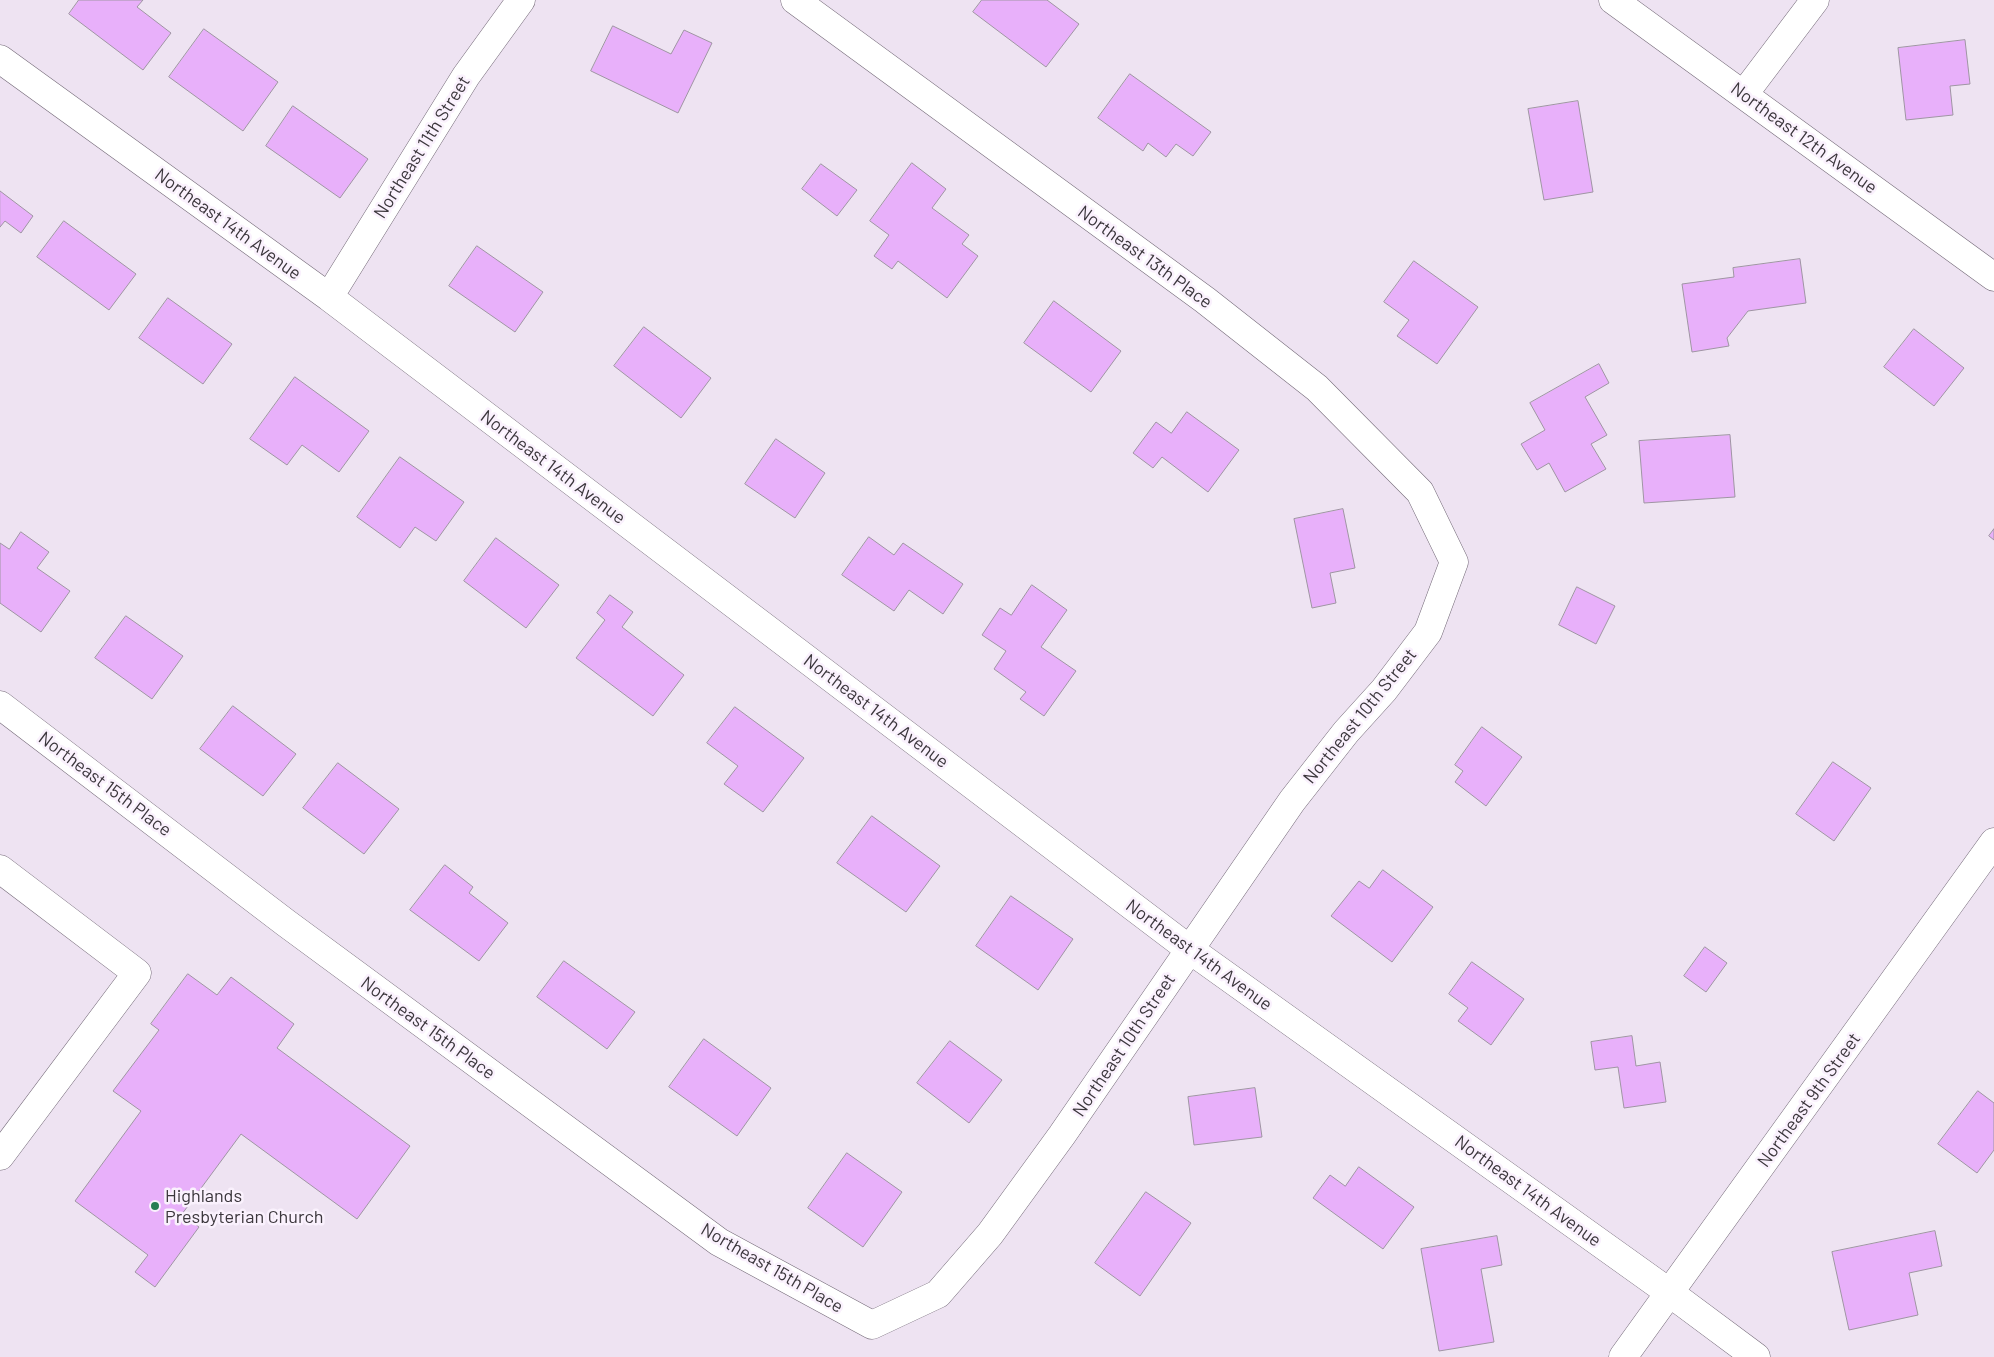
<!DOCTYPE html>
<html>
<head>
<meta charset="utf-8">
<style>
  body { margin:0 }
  canvas { display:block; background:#eee3f2 }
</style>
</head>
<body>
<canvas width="1994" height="1357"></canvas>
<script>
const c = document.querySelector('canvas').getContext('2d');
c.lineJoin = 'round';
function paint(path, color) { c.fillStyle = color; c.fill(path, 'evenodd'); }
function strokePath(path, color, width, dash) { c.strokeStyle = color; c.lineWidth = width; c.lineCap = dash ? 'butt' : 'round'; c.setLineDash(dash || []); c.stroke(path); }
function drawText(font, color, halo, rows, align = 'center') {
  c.font = font + ' Barlow,sans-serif'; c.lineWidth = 5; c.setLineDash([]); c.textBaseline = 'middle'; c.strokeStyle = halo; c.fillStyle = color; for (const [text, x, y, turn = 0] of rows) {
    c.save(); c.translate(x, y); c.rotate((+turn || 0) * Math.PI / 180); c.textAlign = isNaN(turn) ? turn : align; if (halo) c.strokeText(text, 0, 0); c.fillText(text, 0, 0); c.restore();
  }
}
const building = new Path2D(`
  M 79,0 L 143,0 L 137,7 L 171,33 L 143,70 L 69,14 Z
  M 982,0 L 1047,0 L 1079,24 L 1046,67 L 973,12 Z
  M 613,26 L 671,54 L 684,30 L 712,43 L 678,113 L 591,71 Z
  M 204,29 L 278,82 L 243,131 L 169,77 Z
  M 1965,40 L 1970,84 L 1950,86 L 1953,115 L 1906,120 L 1898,48 Z
  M 1130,74 L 1211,132 L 1193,156 L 1176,144 L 1166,157 L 1148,143 L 1143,151 L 1098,118 Z
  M 1578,101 L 1593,192 L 1544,200 L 1528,109 Z
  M 293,106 L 368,159 L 340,198 L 266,146 Z
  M 912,163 L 946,189 L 932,208 L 969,235 L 962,244 L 978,256 L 947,298 L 898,261 L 892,269 L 874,256 L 889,235 L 870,221 Z
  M 821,164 L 857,190 L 837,216 L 802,189 Z
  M 0,191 L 33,216 L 21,233 L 5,221 L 0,227 Z
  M 64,221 L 136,274 L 109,310 L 37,257 Z
  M 477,246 L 543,292 L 515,332 L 449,286 Z
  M 1800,259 L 1806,303 L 1748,311 L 1727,338 L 1729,346 L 1692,352 L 1682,284 L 1734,277 L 1733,268 Z
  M 1414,261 L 1478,307 L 1437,364 L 1397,336 L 1409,320 L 1384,302 Z
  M 168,298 L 232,344 L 203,384 L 139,338 Z
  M 1054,301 L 1121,351 L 1091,392 L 1024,343 Z
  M 644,327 L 711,378 L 681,418 L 614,366 Z
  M 1914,329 L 1964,368 L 1934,406 L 1884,367 Z
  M 1599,364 L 1609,383 L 1585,397 L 1607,435 L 1591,444 L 1606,469 L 1565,492 L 1549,463 L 1537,470 L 1521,444 L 1545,430 L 1530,403 Z
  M 295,377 L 369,431 L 339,472 L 302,445 L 287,465 L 250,439 Z
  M 1187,412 L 1239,450 L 1208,492 L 1162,457 L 1153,468 L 1133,453 L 1156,422 L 1171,433 Z
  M 1730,435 L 1735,497 L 1644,503 L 1639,441 Z
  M 776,439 L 825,473 L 795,518 L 745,484 Z
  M 400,457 L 464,502 L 436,541 L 415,527 L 400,548 L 357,517 Z
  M 1343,509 L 1355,568 L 1330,573 L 1336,603 L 1312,608 L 1294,519 Z
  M 1994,529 L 1994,540 L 1989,536 Z
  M 21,532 L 49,552 L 37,568 L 70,591 L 41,632 L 0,603 L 0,543 L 9,549 Z
  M 869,537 L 894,555 L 903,543 L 963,584 L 943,614 L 909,590 L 894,611 L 842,575 Z
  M 496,538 L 559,585 L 526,628 L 464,581 Z
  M 1032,585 L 1067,610 L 1041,647 L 1076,671 L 1044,716 L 1020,699 L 1026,692 L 994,669 L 1006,651 L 982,635 L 1000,608 L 1011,615 Z
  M 1577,587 L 1615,606 L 1596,644 L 1559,625 Z
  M 610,595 L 633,612 L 622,627 L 684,675 L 653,716 L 576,658 L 605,620 L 597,613 Z
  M 126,616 L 183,656 L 152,699 L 95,658 Z
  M 233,706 L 296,754 L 263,796 L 200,749 Z
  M 735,707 L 804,758 L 763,812 L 724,784 L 738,766 L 707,743 Z
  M 1482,727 L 1522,757 L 1486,806 L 1455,782 L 1463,771 L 1455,765 Z
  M 1833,762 L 1871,788 L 1834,841 L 1796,814 Z
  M 338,763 L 399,809 L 364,854 L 303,808 Z
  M 872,816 L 940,866 L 906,912 L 837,863 Z
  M 445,865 L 473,887 L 469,893 L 508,923 L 479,961 L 410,910 Z
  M 1383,870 L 1433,907 L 1392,962 L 1331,916 L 1359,881 L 1369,888 Z
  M 1011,896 L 1073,939 L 1038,990 L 976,946 Z
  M 1705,947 L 1727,963 L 1706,992 L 1684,976 Z
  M 564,961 L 635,1012 L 607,1049 L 537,997 Z
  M 1472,962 L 1524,999 L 1491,1045 L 1458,1021 L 1468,1008 L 1449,994 Z
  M 188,974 L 217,995 L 231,977 L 294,1024 L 277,1048 L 410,1146 L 357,1219 L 241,1134 L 182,1214 L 199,1227 L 155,1287 L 135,1272 L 148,1255 L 75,1201 L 141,1111 L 113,1091 L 159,1030 L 151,1024 Z
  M 1632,1036 L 1636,1066 L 1660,1062 L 1666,1102 L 1624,1108 L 1618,1067 L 1595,1070 L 1591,1042 Z
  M 704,1039 L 771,1088 L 737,1136 L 669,1087 Z
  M 950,1041 L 1002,1080 L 969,1123 L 917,1083 Z
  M 1255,1088 L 1262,1137 L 1194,1145 L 1188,1097 Z
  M 1978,1091 L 1994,1103 L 1994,1150 L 1977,1173 L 1938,1144 Z
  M 847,1153 L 902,1192 L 863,1247 L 808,1208 Z
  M 1359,1167 L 1414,1207 L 1383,1249 L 1313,1198 L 1330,1175 L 1345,1186 Z
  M 1146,1192 L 1191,1223 L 1140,1296 L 1095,1263 Z
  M 1935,1231 L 1942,1266 L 1909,1273 L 1918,1315 L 1849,1330 L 1832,1252 Z
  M 1497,1236 L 1502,1265 L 1481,1269 L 1494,1342 L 1439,1351 L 1421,1249 Z`);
paint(building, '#e8b0fa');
strokePath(building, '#9f95a3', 1);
const minor = new Path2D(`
  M 1613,0 L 1994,277
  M 0,59 L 329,297 L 1189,949 L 1670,1293 L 1756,1357
  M 1744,94 L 1815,0
  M 329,297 L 466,76 L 521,0
  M 0,705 L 286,923 L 719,1242 L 872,1325 L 938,1294 L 990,1234 L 1062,1135 L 1292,801 L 1346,732 L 1384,690 L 1428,632 L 1454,562 L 1420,492 L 1317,388 L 1205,300 L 795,0
  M 0,869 L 137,973 L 0,1156
  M 1623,1357 L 1994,842`);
strokePath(minor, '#746a78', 29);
strokePath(minor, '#fff', 28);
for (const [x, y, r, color] of [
  [155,1206,5,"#267e53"]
]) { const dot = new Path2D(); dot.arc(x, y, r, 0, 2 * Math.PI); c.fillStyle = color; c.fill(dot); strokePath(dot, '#faf1fd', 2); }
drawText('18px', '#3b363c', '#faf1fd', [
  ["Northeast 12th Avenue",1804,138,36],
  ["Northeast 11th Street",422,147,-58],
  ["Northeast 14th Avenue",228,224,36],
  ["Northeast 13th Place",1145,257,36],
  ["Northeast 14th Avenue",553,467,37],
  ["Northeast 14th Avenue",876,711,37],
  ["Northeast 10th Street",1360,716,-51],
  ["Northeast 15th Place",105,784,37],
  ["Northeast 14th Avenue",1199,955,36],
  ["Northeast 15th Place",428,1028,36],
  ["Northeast 10th Street",1124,1045,-56],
  ["Northeast 9th Street",1809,1100,-54],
  ["Northeast 14th Avenue",1528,1191,36],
  ["Northeast 15th Place",772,1268,30]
]);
drawText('18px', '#3b363c', '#faf1fd', [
  ["Highlands",165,1196],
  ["Presbyterian Church",165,1217]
], 'left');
</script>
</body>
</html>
